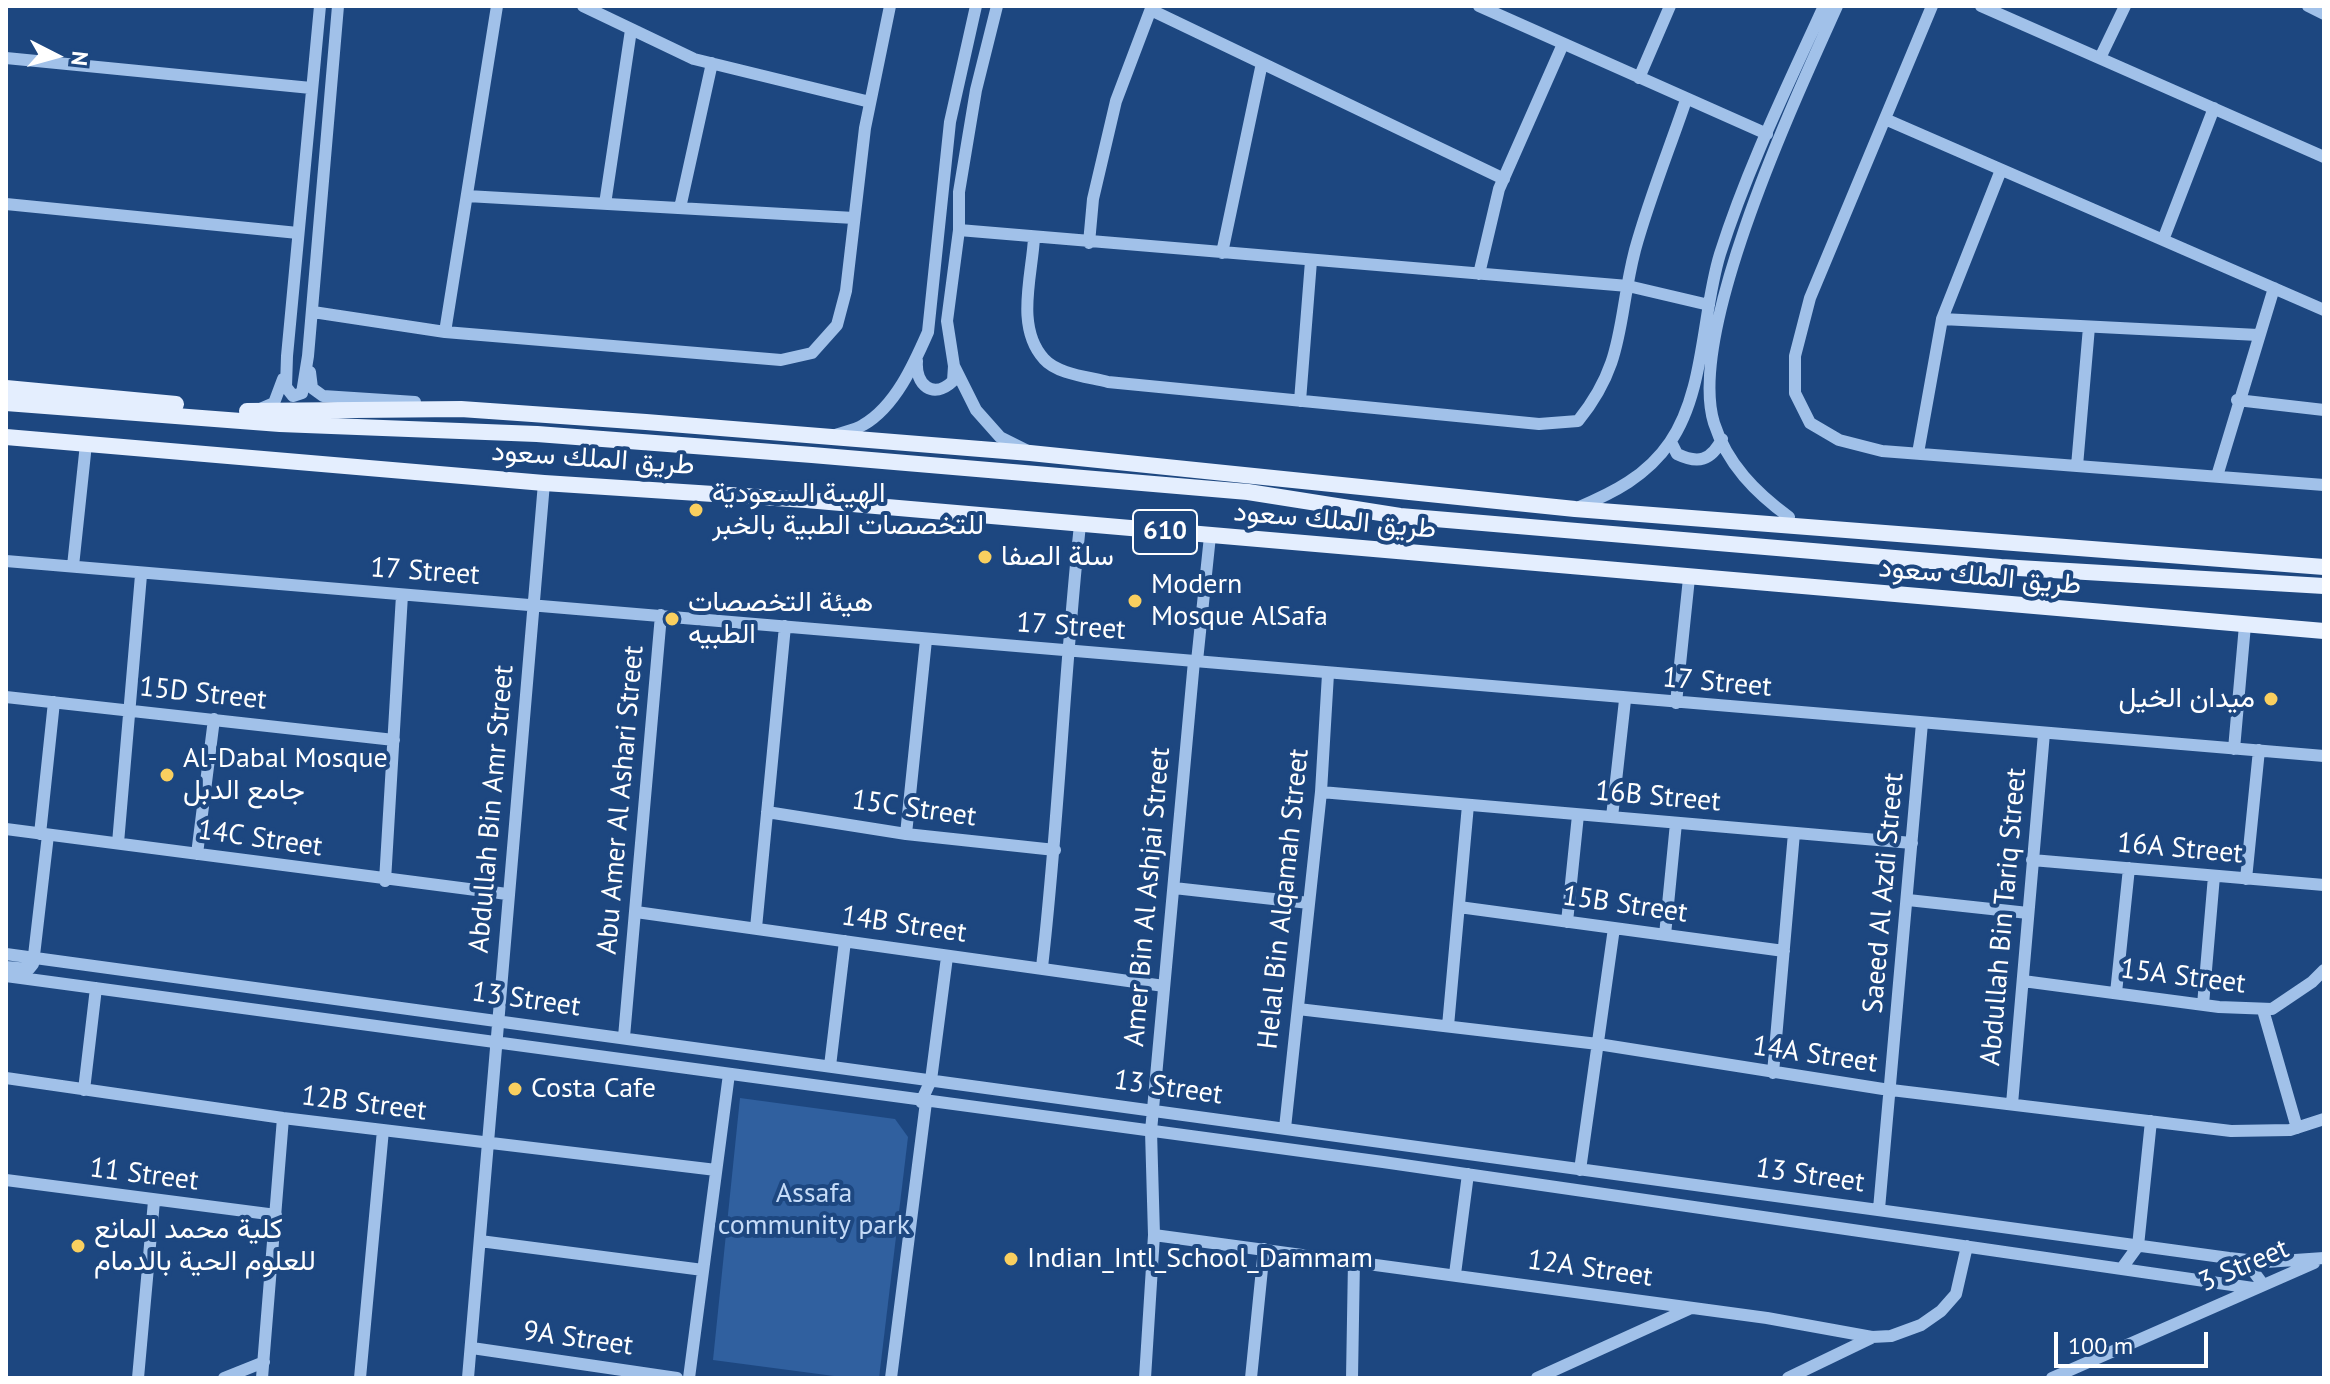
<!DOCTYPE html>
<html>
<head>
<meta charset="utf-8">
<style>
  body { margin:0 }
  #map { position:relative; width:2330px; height:1384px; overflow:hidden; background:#1d4780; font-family:"PT Sans",sans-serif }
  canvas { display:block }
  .frame { position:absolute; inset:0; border:8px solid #fff; pointer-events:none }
  .north { position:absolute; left:16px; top:16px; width:80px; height:80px; -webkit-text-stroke:6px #1d4780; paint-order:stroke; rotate:96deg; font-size:22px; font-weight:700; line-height:32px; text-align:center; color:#fff }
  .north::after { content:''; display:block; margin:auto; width:28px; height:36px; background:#fff; clip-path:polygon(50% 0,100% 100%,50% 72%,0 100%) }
  .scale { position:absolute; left:2054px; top:1332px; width:154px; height:36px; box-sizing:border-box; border:4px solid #fff; border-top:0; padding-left:10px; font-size:24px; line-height:28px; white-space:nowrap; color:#fff; -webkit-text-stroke:6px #1d4780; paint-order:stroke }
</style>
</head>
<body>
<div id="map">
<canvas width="2330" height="1384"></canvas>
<div class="frame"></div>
<div class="north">N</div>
<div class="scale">100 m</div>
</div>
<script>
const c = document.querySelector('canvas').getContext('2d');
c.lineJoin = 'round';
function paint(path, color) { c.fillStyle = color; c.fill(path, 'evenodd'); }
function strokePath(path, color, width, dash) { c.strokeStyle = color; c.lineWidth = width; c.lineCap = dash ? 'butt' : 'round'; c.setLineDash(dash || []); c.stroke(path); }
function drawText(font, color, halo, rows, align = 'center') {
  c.font = font + ' "PT Sans",Vazirmatn,sans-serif'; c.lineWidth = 8; c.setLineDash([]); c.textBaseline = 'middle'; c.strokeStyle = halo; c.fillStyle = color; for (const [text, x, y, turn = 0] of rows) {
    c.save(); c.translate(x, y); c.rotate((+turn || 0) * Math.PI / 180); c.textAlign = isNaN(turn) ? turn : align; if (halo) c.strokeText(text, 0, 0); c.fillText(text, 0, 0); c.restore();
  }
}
paint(new Path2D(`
  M 740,1098 L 895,1119 L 908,1137 L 879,1378 L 849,1378 L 713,1360 Z`), '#30609f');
strokePath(new Path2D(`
  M 320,6 L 287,356 L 286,387 L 293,396 L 302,393 L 308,356 L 338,6
  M 583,6 L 694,59 L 870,102
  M 997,6 L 976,90 L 959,192 L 959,230 L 947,321 L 954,366 L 976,410 L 1000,437 L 1028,451
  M 1479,6 L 1767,134
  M 1932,6 L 1810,298 L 1795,356 L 1795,393 L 1810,423 L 1839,440 L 1882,451 L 2324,485
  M 1981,6 L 2324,157
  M 2308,6 L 2324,14
  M 1151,10 L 1504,179
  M 6,58 L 311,88
  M 2100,58 L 2125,6
  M 1639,78 L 1670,6
  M 1885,119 L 2324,310
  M 467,196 L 854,218
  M 6,204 L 298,233
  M 605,204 L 631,30
  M 680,208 L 712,63
  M 959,230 L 1628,286 L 1709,305
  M 1034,238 C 1032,276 1015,327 1044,359 C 1057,374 1089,377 1108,382 L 1539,424 L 1578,421 C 1626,362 1617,320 1635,250 C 1649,199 1669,150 1686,100
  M 2163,240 L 2214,108
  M 1089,243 L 1093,199 L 1116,101 L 1152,6
  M 1222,253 L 1262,63
  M 1479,274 L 1499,189 L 1563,44
  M 313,312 L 445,332 L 781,360 L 812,353 L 837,325 L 846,291 L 865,128 L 890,6
  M 1942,319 L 2258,335
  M 445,332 L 497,6
  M 917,361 C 915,385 933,400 953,381 L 954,366
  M 310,372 L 312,388 L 323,396 L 415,402
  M 2237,400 L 2324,410
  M 1300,401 L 1311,261
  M 260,409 L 274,403 L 283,379
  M 833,436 C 843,432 855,430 863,425 C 895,407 914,364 928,332 L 950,122 L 976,6
  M 1671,442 L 1677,454 C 1698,464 1711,461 1722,439
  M 1918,453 L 1942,319 L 2001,170
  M 2077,466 L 2089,327
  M 2217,476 L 2274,288
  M 1577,508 C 1613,493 1647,476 1670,442 C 1705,392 1702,312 1720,254 C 1747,169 1787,87 1824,6
  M 1789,517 C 1756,493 1727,464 1714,423 C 1686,332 1797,95 1837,6
  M 6,561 L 2324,756
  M 73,566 L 86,444
  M 1197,661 L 1210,536
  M 6,697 L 394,740
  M 1676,703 L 1689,578
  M 2234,749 L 2245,625
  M 1321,792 L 1912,843
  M 767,812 L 906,834 L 1055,850
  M 1612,817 L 1625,700
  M 6,829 L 507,894
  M 40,834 L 54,702
  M 906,834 L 926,640
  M 118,843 L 141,575
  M 197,854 L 214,719
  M 2032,860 L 2324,885
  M 2246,879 L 2259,750
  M 385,881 L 402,595
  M 1174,888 L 1309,903
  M 1908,900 L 2028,913
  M 1459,907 L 1784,951
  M 636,912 L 1164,986
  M 1567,922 L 1578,815
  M 756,928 L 785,626
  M 1665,935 L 1676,823
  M 6,954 L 2229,1258 L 2266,1262 L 2324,1258
  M 6,967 L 29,969 L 33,964 L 48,835
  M 1042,967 C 1059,820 1064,672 1080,525
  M 6,976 L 1383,1162 L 2253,1288
  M 2023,981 L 2219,1007 L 2272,1009 L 2312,982 L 2324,970
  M 2116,993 L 2129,868
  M 2203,1005 L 2214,876
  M 1298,1009 L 1598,1044 L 1883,1089 L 2231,1131 L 2290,1130 L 2324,1119
  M 2263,1010 L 2297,1128
  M 1448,1026 L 1468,805
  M 624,1037 L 661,615
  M 830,1066 L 845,941
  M 1773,1073 L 1794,833
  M 6,1078 L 283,1118 L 716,1170
  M 84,1090 L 96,988
  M 921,1102 L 931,1080 L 947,957
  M 2012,1104 L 2044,733
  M 1285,1128 L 1321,792 L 1328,674
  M 1580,1170 L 1614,928
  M 6,1180 L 276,1215
  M 1879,1209 L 1922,723
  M 1154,1235 L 1767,1318 L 1872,1337 L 1891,1336 L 1921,1325 L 1941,1311 L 1956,1294 L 1967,1246
  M 480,1241 L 703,1270
  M 2245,1260 L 2262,1283
  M 2122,1268 L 2138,1246 L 2151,1121
  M 1455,1274 L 1468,1174
  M 472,1348 L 677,1378
  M 138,1378 L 154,1201
  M 224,1378 L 264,1362
  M 262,1378 L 283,1118
  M 360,1378 L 383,1130
  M 468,1378 L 544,483
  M 689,1378 L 729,1074
  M 891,1378 L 926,1102
  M 1145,1378 L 1154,1235 L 1151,1131 L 1194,661
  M 1251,1378 L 1264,1249
  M 1352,1378 L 1354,1260
  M 1537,1378 L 1691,1308
  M 1788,1378 L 1871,1338
  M 2052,1378 L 2314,1263`), '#a1c1e9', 12);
strokePath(new Path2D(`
  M 6,388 L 176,404
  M 6,403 L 280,424 L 537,434 L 812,455 L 1248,492 L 1400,516 L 2001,567 L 2324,586
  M 247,411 L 461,409 L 646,422 L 1030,453 L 1575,509 L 2324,567
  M 6,437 L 544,483 L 806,500 L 2324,631`), '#e4eefe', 16);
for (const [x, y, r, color] of [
  [696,510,8,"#f9cf5f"],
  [985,557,8,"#f9cf5f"],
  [1135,601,8,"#f9cf5f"],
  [672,619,8,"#f9cf5f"],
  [2271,699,8,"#f9cf5f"],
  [167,775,8,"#f9cf5f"],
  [515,1089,8,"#f9cf5f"],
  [78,1246,8,"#f9cf5f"],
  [1011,1259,8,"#f9cf5f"]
]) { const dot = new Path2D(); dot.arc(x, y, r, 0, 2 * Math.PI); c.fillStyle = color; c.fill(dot); strokePath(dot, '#1d4780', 3); }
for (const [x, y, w] of [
  [1165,532,64]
]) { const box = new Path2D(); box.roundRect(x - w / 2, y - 22, w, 44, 6); c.fillStyle = '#1d4780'; c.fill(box); strokePath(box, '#fff', 2); }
drawText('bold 26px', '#fff', null, [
  ["610",1165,532]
]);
drawText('28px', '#fff', '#1d4780', [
  ["طريق الملك سعود",593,459,4],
  ["طريق الملك سعود",1335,521,5],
  ["17 Street",425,572,4],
  ["طريق الملك سعود",1980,577,5],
  ["17 Street",1071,627,4],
  ["17 Street",1717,683,5],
  ["15D Street",203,694,6],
  ["16B Street",1658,797,5],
  ["Abu Amer Al Ashari Street",621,800,-85],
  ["Abdullah Bin Amr Street",492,809,-85],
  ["15C Street",914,809,8],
  ["14C Street",260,839,8],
  ["16A Street",2180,849,5],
  ["Saeed Al Azdi Street",1884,893,-85],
  ["Amer Bin Al Ashjai Street",1148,897,-85],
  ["Helal Bin Alqamah Street",1284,899,-84],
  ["15B Street",1625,905,8],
  ["Abdullah Bin Tariq Street",2004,917,-85],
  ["14B Street",904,925,8],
  ["15A Street",2183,977,7],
  ["13 Street",526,1000,8],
  ["14A Street",1815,1055,8],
  ["13 Street",1168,1088,8],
  ["12B Street",364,1104,7],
  ["11 Street",144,1175,7],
  ["13 Street",1810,1176,8],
  ["3 Street",2244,1266,-23],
  ["12A Street",1590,1269,8],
  ["9A Street",578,1339,8]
]);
drawText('28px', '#fff', '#1d4780', [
  ["الهيىة السعودية",712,494],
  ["للتخصصات الطبية بالخبر",712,526],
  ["سلة الصفا",1001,557],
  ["Modern",1151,585],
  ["Mosque AlSafa",1151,617],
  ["هيئة التخصصات",688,603],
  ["الطبيه",688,635],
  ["ميدان الخيل",2255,699,"right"],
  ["Al-Dabal Mosque",183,759],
  ["جامع الدبل",183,791],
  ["Costa Cafe",531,1089],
  ["كلية محمد المانع",94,1230],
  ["للعلوم الحية بالدمام",94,1262],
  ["Indian_Intl_School_Dammam",1027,1259]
], 'left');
drawText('28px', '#c5dbf7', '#1d4780', [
  ["Assafa",814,1194],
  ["community park",814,1226]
]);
</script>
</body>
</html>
